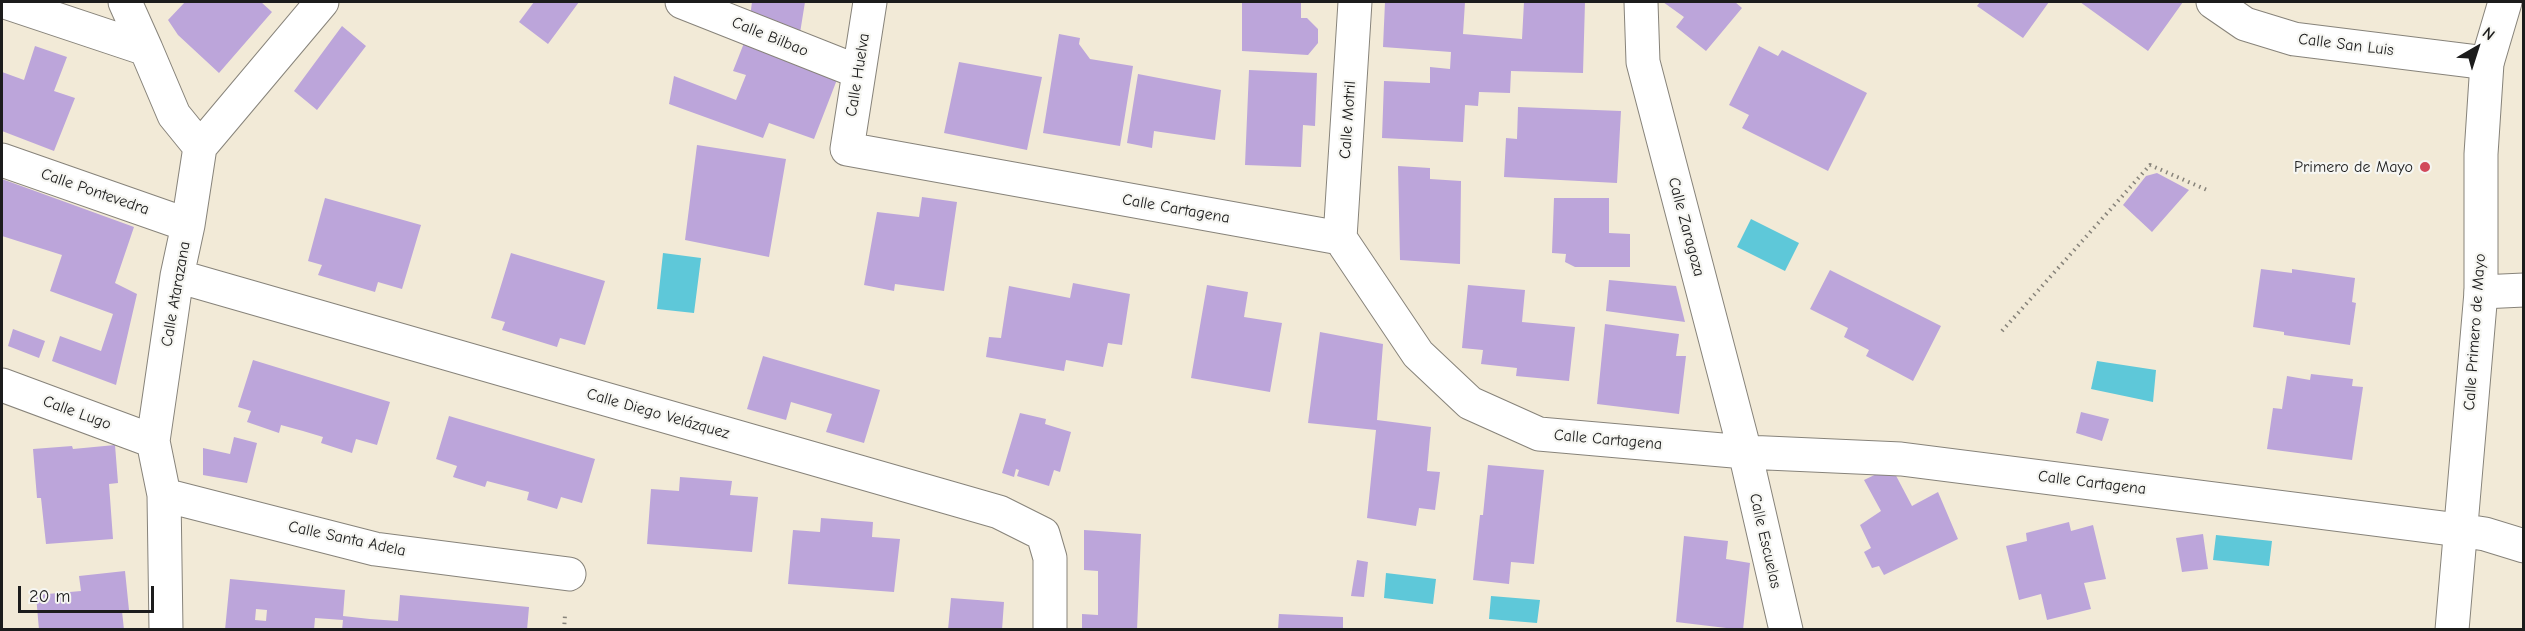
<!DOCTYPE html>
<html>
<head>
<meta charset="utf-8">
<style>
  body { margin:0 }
  #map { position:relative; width:2525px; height:631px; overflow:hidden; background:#f2ead7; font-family:"Comic Neue",sans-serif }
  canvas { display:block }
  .frame { position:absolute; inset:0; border:3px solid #1c1c1c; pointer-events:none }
  .north { position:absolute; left:2447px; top:18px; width:60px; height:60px; -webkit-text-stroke:4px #f6f6f2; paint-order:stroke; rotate:39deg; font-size:16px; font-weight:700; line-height:24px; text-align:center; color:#1c1c1c }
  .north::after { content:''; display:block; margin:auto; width:21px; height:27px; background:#1c1c1c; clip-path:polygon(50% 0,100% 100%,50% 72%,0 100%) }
  .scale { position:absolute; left:18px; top:586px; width:136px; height:27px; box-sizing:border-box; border:3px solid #1c1c1c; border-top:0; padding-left:8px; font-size:18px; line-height:21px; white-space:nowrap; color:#1c1c1c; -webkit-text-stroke:4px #f6f6f2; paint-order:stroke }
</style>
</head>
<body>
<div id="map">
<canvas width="2525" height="631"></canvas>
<div class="frame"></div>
<div class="north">N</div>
<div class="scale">20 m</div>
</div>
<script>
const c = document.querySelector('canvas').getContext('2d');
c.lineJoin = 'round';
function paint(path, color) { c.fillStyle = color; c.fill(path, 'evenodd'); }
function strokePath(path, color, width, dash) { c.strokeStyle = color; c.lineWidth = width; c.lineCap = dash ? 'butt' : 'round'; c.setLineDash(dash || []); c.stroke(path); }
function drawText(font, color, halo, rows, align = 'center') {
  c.font = font + ' "Comic Neue",sans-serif'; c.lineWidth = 4.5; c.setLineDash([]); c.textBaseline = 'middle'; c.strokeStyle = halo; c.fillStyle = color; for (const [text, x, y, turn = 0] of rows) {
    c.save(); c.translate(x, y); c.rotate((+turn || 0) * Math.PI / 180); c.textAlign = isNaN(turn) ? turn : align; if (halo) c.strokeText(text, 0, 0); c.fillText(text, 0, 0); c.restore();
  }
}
paint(new Path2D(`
  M 1751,219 L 1799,243 L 1785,271 L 1737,247 Z
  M 663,253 L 701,258 L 694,313 L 657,309 Z
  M 2097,361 L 2156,370 L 2153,402 L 2091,389 Z
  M 2216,535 L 2272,541 L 2269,566 L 2213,560 Z
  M 1386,573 L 1436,579 L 1433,604 L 1384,598 Z
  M 1491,596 L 1540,600 L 1537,623 L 1489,619 Z`), '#5ec8d9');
paint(new Path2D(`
  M 185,2 L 261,2 L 272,12 L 219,73 L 178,35 L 168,20 Z
  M 534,2 L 579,2 L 548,44 L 519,22 Z
  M 752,2 L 805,2 L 800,33 L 750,17 Z
  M 1242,2 L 1301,2 L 1301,18 L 1307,18 L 1318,29 L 1318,43 L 1308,55 L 1242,51 Z
  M 1385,2 L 1465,2 L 1463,34 L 1522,39 L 1524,2 L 1585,2 L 1583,73 L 1511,71 L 1510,93 L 1479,92 L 1478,106 L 1465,105 L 1463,142 L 1382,138 L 1384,81 L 1430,83 L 1430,67 L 1450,69 L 1451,52 L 1383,47 Z
  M 1663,2 L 1735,2 L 1742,8 L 1706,51 L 1676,27 L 1684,17 Z
  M 1980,2 L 2049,2 L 2023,38 L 1977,6 Z
  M 2080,2 L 2183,2 L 2148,51 Z
  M 342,26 L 366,46 L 317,110 L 294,91 Z
  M 1059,34 L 1080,38 L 1079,44 L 1090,59 L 1133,66 L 1120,146 L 1043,133 Z
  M 744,43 L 838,77 L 814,139 L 769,123 L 763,138 L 669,104 L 674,76 L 736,100 L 746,75 L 733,71 Z
  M 35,46 L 67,57 L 54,91 L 75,98 L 54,151 L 2,131 L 2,72 L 24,80 Z
  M 1759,46 L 1778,56 L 1782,50 L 1867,93 L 1828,171 L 1742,128 L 1749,115 L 1729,105 Z
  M 959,62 L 1042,77 L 1027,150 L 944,133 Z
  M 1249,70 L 1317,73 L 1315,126 L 1303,125 L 1301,167 L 1245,165 Z
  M 1138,74 L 1221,90 L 1215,140 L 1154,131 L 1152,148 L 1127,143 Z
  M 1518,107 L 1621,111 L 1617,183 L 1504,177 L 1506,138 L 1517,139 Z
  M 697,145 L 786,159 L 769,257 L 685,240 Z
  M 1398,166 L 1430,168 L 1430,179 L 1461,181 L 1460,264 L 1400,260 Z
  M 2157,173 L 2189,190 L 2152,232 L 2123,205 L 2146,176 Z
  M 2,179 L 134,227 L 115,283 L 137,294 L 116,385 L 52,361 L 60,336 L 101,351 L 113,314 L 50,291 L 62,255 L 2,236 Z
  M 922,197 L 957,202 L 944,291 L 895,284 L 894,291 L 864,285 L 877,212 L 919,217 Z
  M 325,198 L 421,225 L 402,289 L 378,282 L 375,292 L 318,275 L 322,265 L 308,261 Z
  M 1554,198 L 1609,198 L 1609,233 L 1630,234 L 1630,267 L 1575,267 L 1565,262 L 1566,254 L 1552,253 Z
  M 511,253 L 605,281 L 585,345 L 560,338 L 557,347 L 502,330 L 505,322 L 491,318 Z
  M 2261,269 L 2292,273 L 2292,269 L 2355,278 L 2352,302 L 2356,303 L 2350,345 L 2284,335 L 2284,332 L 2253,327 Z
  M 1830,270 L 1941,326 L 1913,381 L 1866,356 L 1869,350 L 1844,337 L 1848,328 L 1810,309 Z
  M 1609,280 L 1676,286 L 1685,322 L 1606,311 Z
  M 1073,283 L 1130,294 L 1122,345 L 1108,343 L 1103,367 L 1066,360 L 1064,371 L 986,357 L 989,337 L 1001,338 L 1009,286 L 1070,298 Z
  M 1207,285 L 1248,292 L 1244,317 L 1282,323 L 1270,392 L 1191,378 Z
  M 1468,285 L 1525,290 L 1522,322 L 1575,327 L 1569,381 L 1516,376 L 1517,368 L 1481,364 L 1483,350 L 1462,348 Z
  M 1605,324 L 1679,334 L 1676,356 L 1686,356 L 1679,414 L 1597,404 Z
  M 13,329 L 45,341 L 39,358 L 8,346 Z
  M 1320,332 L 1383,344 L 1377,420 L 1431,427 L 1427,471 L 1440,472 L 1435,510 L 1419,508 L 1416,526 L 1367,518 L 1376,430 L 1308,423 Z
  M 763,356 L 880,390 L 864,443 L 826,432 L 832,414 L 791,402 L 786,420 L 747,409 Z
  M 253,360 L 390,402 L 377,445 L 356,439 L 352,453 L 321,443 L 323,437 L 303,431 L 281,425 L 279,433 L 247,422 L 251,411 L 238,407 Z
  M 2311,374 L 2353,379 L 2352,386 L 2363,387 L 2352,460 L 2267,449 L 2273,408 L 2282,409 L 2287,376 L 2310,380 Z
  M 2081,412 L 2109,419 L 2102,441 L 2076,433 Z
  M 1020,413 L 1046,419 L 1045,424 L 1071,432 L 1060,472 L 1054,470 L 1049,486 L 1017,476 L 1019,470 L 1016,469 L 1014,477 L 1002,473 Z
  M 449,416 L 595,459 L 582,503 L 561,497 L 557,509 L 527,500 L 529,492 L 487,481 L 485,487 L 453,477 L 457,466 L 436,459 Z
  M 234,437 L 257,443 L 247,483 L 203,475 L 203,448 L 230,454 Z
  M 115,445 L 118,483 L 109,484 L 113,539 L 46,544 L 41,498 L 37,498 L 33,449 L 72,446 L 73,449 Z
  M 1488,465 L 1544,470 L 1534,564 L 1511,562 L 1509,584 L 1473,580 L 1480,515 L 1483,515 Z
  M 1889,468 L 1892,468 L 1912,506 L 1938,492 L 1958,539 L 1884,575 L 1879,566 L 1872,568 L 1864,552 L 1871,548 L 1860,525 L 1881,511 L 1864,480 Z
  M 680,477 L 732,481 L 730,495 L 758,497 L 752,552 L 647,544 L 651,489 L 679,491 Z
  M 821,518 L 873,522 L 872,537 L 900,539 L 894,592 L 788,584 L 793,530 L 820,532 Z
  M 2069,522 L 2071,531 L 2093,525 L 2106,579 L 2084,583 L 2091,609 L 2047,620 L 2041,594 L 2019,600 L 2006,546 L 2027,541 L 2026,533 Z
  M 1084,530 L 1141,534 L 1137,630 L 1082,630 L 1082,614 L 1098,615 L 1098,571 L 1084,570 Z
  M 2203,534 L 2208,569 L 2182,572 L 2176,538 Z
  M 1684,536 L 1728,541 L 1726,559 L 1750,563 L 1743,630 L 1676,622 Z
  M 1357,560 L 1368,562 L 1364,597 L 1351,596 Z
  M 125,571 L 129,610 L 122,611 L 124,630 L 39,630 L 36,595 L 81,591 L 79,576 Z
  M 230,579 L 345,590 L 343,616 L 370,619 L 398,621 L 400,595 L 529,607 L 527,630 L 342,630 L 343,620 L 315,618 L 314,630 L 225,630 ZM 256,609 L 267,610 L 266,621 L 255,620 Z
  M 951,598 L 1004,602 L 1002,630 L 948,630 Z
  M 1279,614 L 1343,617 L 1343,630 L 1278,630 Z`), '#bca5da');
const street = new Path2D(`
  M 5,2 L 146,49 L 174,115 L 200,147
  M 125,2 L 146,49
  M 682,2 L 859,72
  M 870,2 L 847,149 L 1340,238 L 1418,354 L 1470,403 L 1539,434 L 1745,452 L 1901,459 L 2459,530
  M 1641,2 L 1643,62 L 1745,452 L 1786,630
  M 2213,2 L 2245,24 L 2294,39 L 2487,63
  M 2,160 L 188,225
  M 1340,238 L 1355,2
  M 177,276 L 999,512 L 1043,534 L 1050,558 L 1050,630
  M 2481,292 L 2524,290
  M 2,385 L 153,441
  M 164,495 L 375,549 L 569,574
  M 166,630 L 164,495 L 153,441 L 177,276 L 188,225 L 200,147 L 322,2`);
const secondary = new Path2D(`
  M 2459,530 L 2485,534 L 2524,546
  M 2452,630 L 2481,292 L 2481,154 L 2487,63 L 2505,2`);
strokePath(street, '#87837a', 35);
strokePath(secondary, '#87837a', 35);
strokePath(new Path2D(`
  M 2002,331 L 2150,165 L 2207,190
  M 564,630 L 565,615`), '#87837a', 4, [1.5, 4.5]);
strokePath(street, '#fff', 33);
strokePath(secondary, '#fff', 33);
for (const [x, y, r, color] of [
  [2425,167,6,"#d1495b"]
]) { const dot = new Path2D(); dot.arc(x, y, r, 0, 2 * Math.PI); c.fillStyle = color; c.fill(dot); strokePath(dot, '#f6f6f2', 2); }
drawText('16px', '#1c1c1c', '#f6f6f2', [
  ["Calle Bilbao",770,37,22],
  ["Calle San Luis",2346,45,7],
  ["Calle Huelva",858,75,-81],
  ["Calle Motril",1348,120,-86],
  ["Calle Pontevedra",95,192,19],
  ["Calle Cartagena",1176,209,10],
  ["Calle Zaragoza",1686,227,75],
  ["Calle Atarazana",176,294,-80],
  ["Calle Primero de Mayo",2475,332,-86],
  ["Calle Lugo",77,413,20],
  ["Calle Diego Velázquez",658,414,16],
  ["Calle Cartagena",1608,440,5],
  ["Calle Cartagena",2092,483,7],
  ["Calle Santa Adela",347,539,12],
  ["Calle Escuelas",1765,541,77]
]);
drawText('16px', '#1c1c1c', '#f6f6f2', [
  ["Primero de Mayo",2413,167]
], 'right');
</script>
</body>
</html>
